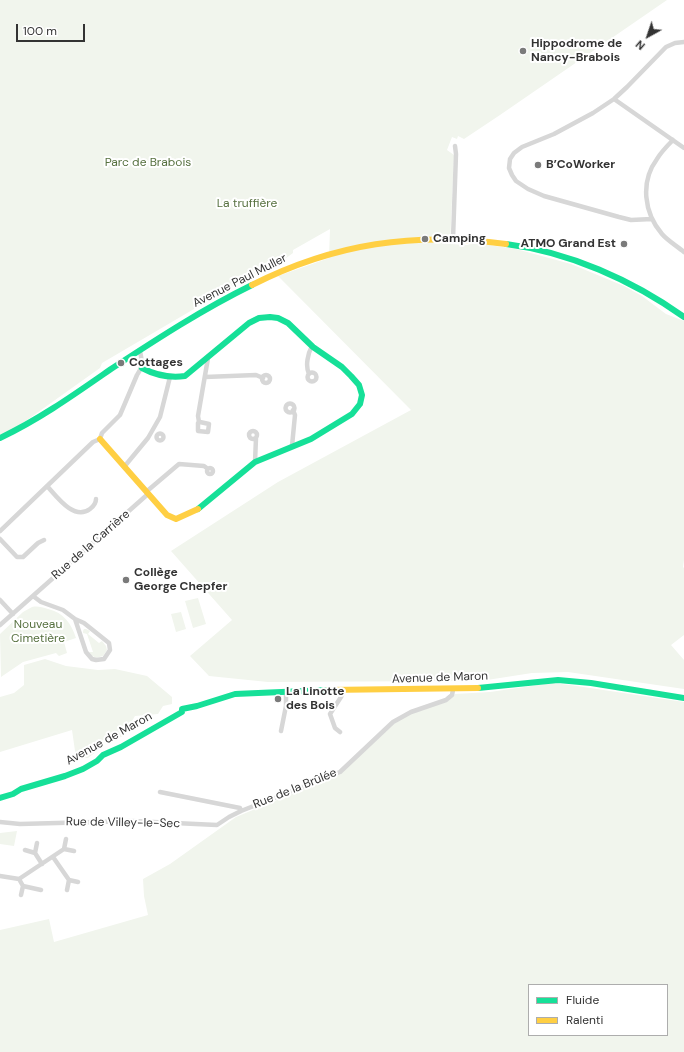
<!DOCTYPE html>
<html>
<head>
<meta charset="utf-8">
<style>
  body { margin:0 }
  #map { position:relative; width:684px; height:1052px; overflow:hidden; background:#fff; font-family:"DM Sans",sans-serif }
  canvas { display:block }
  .legend { position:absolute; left:528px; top:984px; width:140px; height:52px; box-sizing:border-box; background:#fff; border:1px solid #adadad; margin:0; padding:5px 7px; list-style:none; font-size:12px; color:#333 }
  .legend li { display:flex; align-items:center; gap:8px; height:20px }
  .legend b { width:20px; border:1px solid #adadad }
  .north { position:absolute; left:628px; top:16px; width:40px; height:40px; -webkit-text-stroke:3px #fff; paint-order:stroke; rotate:220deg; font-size:11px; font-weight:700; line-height:16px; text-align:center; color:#333 }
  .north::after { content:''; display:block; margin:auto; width:14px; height:18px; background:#333; clip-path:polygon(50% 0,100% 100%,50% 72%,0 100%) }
  .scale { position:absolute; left:16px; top:24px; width:69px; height:18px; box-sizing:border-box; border:2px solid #333; border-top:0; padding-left:5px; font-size:12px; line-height:14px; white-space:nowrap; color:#333; -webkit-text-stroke:3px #fff; paint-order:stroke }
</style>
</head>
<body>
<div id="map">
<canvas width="684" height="1052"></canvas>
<ul class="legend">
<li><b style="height:5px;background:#16e098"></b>Fluide</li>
<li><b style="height:5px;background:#ffcf43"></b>Ralenti</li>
</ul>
<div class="north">N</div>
<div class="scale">100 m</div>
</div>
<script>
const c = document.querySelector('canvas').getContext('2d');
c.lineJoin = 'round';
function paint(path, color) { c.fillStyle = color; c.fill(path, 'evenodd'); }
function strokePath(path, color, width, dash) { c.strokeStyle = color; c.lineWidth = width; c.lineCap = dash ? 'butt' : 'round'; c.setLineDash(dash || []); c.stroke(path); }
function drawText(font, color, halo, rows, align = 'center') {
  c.font = font + ' "DM Sans",sans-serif'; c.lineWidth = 4; c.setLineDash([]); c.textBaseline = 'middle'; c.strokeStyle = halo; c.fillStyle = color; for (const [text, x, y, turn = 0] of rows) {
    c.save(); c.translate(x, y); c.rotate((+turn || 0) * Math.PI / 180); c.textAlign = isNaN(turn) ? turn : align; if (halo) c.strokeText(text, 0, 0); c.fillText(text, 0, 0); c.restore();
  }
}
paint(new Path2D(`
  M 0,0 L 667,0 L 500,115 L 464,139 L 458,136 L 457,139 L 452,137 L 447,150 L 454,155 L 450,244 L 467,245 L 475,243 L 516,249 L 571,264 L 624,286 L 642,296 L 666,314 L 684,321 L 684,560 L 683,567 L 684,568 L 684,635 L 671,645 L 684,660 L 684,689 L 568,672 L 532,673 L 487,680 L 453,681 L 268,682 L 209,676 L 190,656 L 232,620 L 171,551 L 278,482 L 411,410 L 278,276 L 329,258 L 330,229 L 293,250 L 293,253 L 282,261 L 242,283 L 240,282 L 102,363 L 100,368 L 13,430 L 0,435 Z
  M 198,598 L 206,624 L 193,628 L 185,601 Z
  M 32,607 C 37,606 42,607 48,609 C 64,613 71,623 76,638 L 64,642 L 67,653 L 59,656 L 56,653 L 23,662 L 1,677 L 0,634 L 23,612 Z
  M 181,612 L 186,629 L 176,632 L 171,614 Z
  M 84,629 L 86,629 L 90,631 L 88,634 L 99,643 L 102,641 L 106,646 L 107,650 L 103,656 L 96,658 L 91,655 L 89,652 L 93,652 L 87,634 L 83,633 L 83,631 Z
  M 45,659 L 66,666 L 98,670 L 115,669 L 147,676 L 172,697 L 172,704 L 163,706 L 158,714 L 135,716 L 123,736 L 110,742 L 98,739 L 97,751 L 88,758 L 76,758 L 72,730 L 0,752 L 0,697 L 14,693 L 24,685 L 24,665 Z
  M 552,683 L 570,685 L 684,702 L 684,1052 L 0,1052 L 0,930 L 49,919 L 54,942 L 148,915 L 144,896 L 143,879 L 170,864 L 236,817 L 340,774 L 394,724 L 407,715 L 449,700 L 455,694 L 490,692 ZM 529,985 L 667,985 L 667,1035 L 529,1035 Z
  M 17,831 L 14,846 L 0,844 L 0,833 Z`), '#f1f5ed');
strokePath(new Path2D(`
  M 614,99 L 684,148
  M 673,140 C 667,146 661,152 657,159 C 640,182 644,213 662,234 C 668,241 677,246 684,252
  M 652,219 L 631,220 L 619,217 L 544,196 L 528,189 L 516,181 L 512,175 L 509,168 L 510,159 L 514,153 L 522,147 L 554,134 L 593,113 L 614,99 L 627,87 L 666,47 L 675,43 L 684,42
  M 453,239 L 456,154 L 455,146
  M307.5 377a4.5 4.5 0 1 1 9 0a4.5 4.5 0 1 1-9 0Z
  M 309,374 C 305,366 308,353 312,346
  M262 379a4 4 0 1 1 8 0a4 4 0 1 1-8 0Z
  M 205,377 L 256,375 L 263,378
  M285.5 408a4.5 4.5 0 1 1 9 0a4.5 4.5 0 1 1-9 0Z
  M 199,422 L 198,416 L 208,358
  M 200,422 L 209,424 L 208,432 L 198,431 L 198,423 Z
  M249 435a4 4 0 1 1 8 0a4 4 0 1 1-8 0Z
  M156.5 437a3.5 3.5 0 1 1 7 0a3.5 3.5 0 1 1-7 0Z
  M 292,446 L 295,415 L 293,410
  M 255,462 L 256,438
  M 124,467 L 148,438 L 160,417 L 170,377
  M207 471a3 3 0 1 1 6 0a3 3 0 1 1-6 0Z
  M 47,486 C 57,497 74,521 90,509 C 94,506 96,503 96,499
  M 146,492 L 179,464 L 204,466 L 208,469
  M 0,531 L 93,442 L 100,439 L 102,433 L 120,415 L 137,375 C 143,367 142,360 140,351
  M 0,539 L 17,557 L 23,557 L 38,543 L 44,540
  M 33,596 L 41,602 L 63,610 L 75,619 L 84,623 L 109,643 L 110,650 L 104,659 L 96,660 L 92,659 L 86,652 L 75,619
  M 0,600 L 13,614
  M 0,625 L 148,494
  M 281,731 L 286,706 L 286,691
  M 340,732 L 335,728 L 330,714 L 341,697 L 344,690
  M 160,792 L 240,808 L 241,811
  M 0,822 L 20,824 L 132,821 L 217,825 L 229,817 L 241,811 L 340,772 L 393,722 L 411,712 L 446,700 L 452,695 L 453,690
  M 37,843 L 35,853 L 42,864
  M 64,849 L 66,839
  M 25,850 L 35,853
  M 53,857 L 69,880 L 67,890
  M 0,876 L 19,879 L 64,849 L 74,851
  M 19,879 L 23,886 L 21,895
  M 69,880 L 78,882
  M 23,886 L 41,890`), '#d7d7d7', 4.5);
strokePath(new Path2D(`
  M 506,244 C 569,252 632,280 684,317
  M 142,368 C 155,375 170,378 185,376 L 249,323 L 259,318 L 270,317 L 278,318 L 288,323 L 313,347 L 342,367 L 351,376 L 359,385 L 362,395 L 360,404 L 352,414 L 311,439 L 255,462 L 198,509
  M 0,438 C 40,419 75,394 111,369 C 157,339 203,309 252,285
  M 478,688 L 558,680 L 591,683 L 684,698
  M 0,798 L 13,794 L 21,789 L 65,776 L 83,769 L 97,761 L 103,755 L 121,747 L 182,712 L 182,709 L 197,706 L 235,694 L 328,690`), '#16e098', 6);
strokePath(new Path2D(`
  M 252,285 C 335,243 414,232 506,244
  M 100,439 L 167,515 L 176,519 L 198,509
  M 328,690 L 478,688`), '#ffcf43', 6);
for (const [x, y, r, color] of [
  [523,51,4,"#7a7a7a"],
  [538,165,4,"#7a7a7a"],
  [425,239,4,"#7a7a7a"],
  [624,244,4,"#7a7a7a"],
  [121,363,4,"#7a7a7a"],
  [126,580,4,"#7a7a7a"],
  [278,699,4,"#7a7a7a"]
]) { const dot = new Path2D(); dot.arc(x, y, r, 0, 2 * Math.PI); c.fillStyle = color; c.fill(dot); strokePath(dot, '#fff', 1.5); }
drawText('bold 12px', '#333', '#fff', [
  ["Hippodrome de",531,44],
  ["Nancy-Brabois",531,58],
  ["B’CoWorker",546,165],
  ["Camping",433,239],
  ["ATMO Grand Est",616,244,"right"],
  ["Cottages",129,363],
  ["Collège",134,573],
  ["George Chepfer",134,587],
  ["La Linotte",286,692],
  ["des Bois",286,706]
], 'left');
drawText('12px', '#56703f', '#fff', [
  ["Parc de Brabois",148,163],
  ["La truffière",247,204],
  ["Nouveau",38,625],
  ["Cimetière",38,639]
]);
drawText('12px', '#333', '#fff', [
  ["Avenue Paul Muller",240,281,-27],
  ["Rue de la Carrière",91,545,-41],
  ["Avenue de Maron",440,678,-2],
  ["Avenue de Maron",109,739,-29],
  ["Rue de la Brûlée",295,789,-22],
  ["Rue de Villey-le-Sec",123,823,1]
]);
</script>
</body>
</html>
